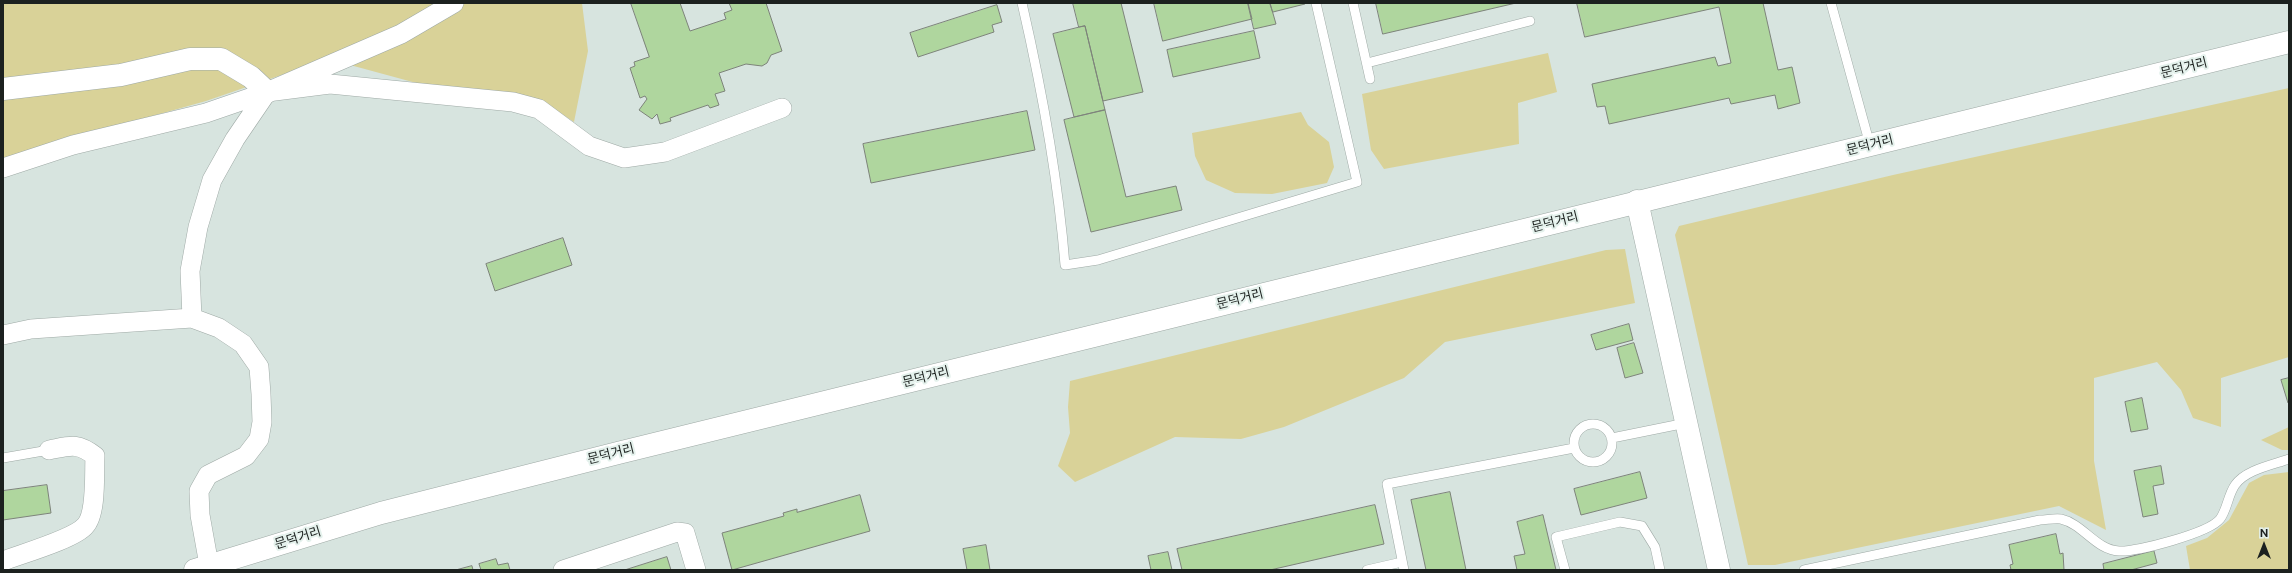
<!DOCTYPE html>
<html>
<head>
<meta charset="utf-8">
<style>
  body { margin:0 }
  #map { position:relative; width:2292px; height:573px; overflow:hidden; background:#d7e4df; font-family:"Public Sans",sans-serif }
  canvas { display:block }
  .frame { position:absolute; inset:0; border:4px solid #1c211f; pointer-events:none }
  .north { position:absolute; left:2244px; top:525px; width:40px; height:40px; -webkit-text-stroke:3px #e4f1ec; paint-order:stroke; rotate:0deg; font-size:11px; font-weight:700; line-height:16px; text-align:center; color:#1c211f }
  .north::after { content:''; display:block; margin:auto; width:14px; height:18px; background:#1c211f; clip-path:polygon(50% 0,100% 100%,50% 72%,0 100%) }
</style>
</head>
<body>
<div id="map">
<canvas width="2292" height="573"></canvas>
<div class="frame"></div>
<div class="north">N</div>
</div>
<script>
const c = document.querySelector('canvas').getContext('2d');
c.lineJoin = 'round';
function paint(path, color) { c.fillStyle = color; c.fill(path, 'evenodd'); }
function strokePath(path, color, width, dash) { c.strokeStyle = color; c.lineWidth = width; c.lineCap = dash ? 'butt' : 'round'; c.setLineDash(dash || []); c.stroke(path); }
function drawText(font, color, halo, rows, align = 'center') {
  c.font = font + ' "Public Sans","Noto Sans KR",sans-serif'; c.lineWidth = 4; c.setLineDash([]); c.textBaseline = 'middle'; c.strokeStyle = halo; c.fillStyle = color; for (const [text, x, y, turn = 0] of rows) {
    c.save(); c.translate(x, y); c.rotate((+turn || 0) * Math.PI / 180); c.textAlign = isNaN(turn) ? turn : align; if (halo) c.strokeText(text, 0, 0); c.fillText(text, 0, 0); c.restore();
  }
}
paint(new Path2D(`
  M 3,3 L 582,3 L 588,51 L 574,122 L 543,102 L 420,84 L 328,59 L 206,101 L 3,158 Z
  M 1548,53 L 1557,92 L 1518,103 L 1519,144 L 1384,169 L 1371,150 L 1362,94 Z
  M 2289,88 L 2289,357 L 2221,378 L 2221,427 L 2193,418 L 2181,390 L 2157,362 L 2094,378 L 2094,461 L 2106,530 L 2059,506 L 1775,565 L 1748,565 L 1675,235 L 1679,226 L 1893,175 Z
  M 1301,112 L 1308,125 L 1329,142 L 1334,167 L 1327,183 L 1272,194 L 1235,193 L 1206,180 L 1195,156 L 1192,133 Z
  M 1625,249 L 1635,303 L 1445,342 L 1404,378 L 1284,427 L 1241,439 L 1175,437 L 1075,482 L 1058,466 L 1070,433 L 1068,407 L 1070,381 L 1606,250 Z
  M 2289,427 L 2289,450 L 2282,450 L 2261,440 Z
  M 2289,472 L 2289,570 L 2190,570 L 2186,546 L 2207,538 L 2229,520 L 2249,483 L 2264,475 Z`), '#d9d298');
const building = new Path2D(`
  M 631,3 L 680,3 L 690,31 L 726,19 L 724,13 L 732,10 L 729,3 L 766,3 L 782,51 L 771,55 L 767,63 L 762,66 L 746,64 L 719,73 L 725,91 L 715,94 L 719,105 L 710,108 L 708,105 L 670,118 L 671,121 L 660,124 L 657,114 L 652,119 L 639,110 L 647,99 L 645,96 L 640,98 L 630,68 L 635,66 L 634,62 L 649,57 Z
  M 1073,3 L 1121,3 L 1143,92 L 1103,101 L 1085,26 L 1079,27 Z
  M 1154,3 L 1248,3 L 1252,19 L 1163,41 Z
  M 1248,3 L 1270,3 L 1276,24 L 1254,29 Z
  M 1270,3 L 1305,3 L 1305,4 L 1273,12 Z
  M 1376,3 L 1516,3 L 1383,34 Z
  M 1577,3 L 1763,3 L 1778,70 L 1792,67 L 1800,103 L 1778,109 L 1775,95 L 1731,104 L 1729,98 L 1609,124 L 1605,106 L 1597,107 L 1592,84 L 1715,57 L 1718,66 L 1731,63 L 1719,7 L 1585,37 Z
  M 997,5 L 1002,22 L 992,25 L 994,32 L 918,57 L 910,33 Z
  M 1085,26 L 1105,110 L 1074,117 L 1053,34 Z
  M 1254,31 L 1260,58 L 1173,77 L 1167,50 Z
  M 1105,110 L 1126,197 L 1176,186 L 1182,210 L 1091,232 L 1064,120 Z
  M 1027,111 L 1035,150 L 871,183 L 863,144 Z
  M 563,238 L 572,265 L 495,291 L 486,264 Z
  M 1629,324 L 1633,340 L 1596,350 L 1591,335 Z
  M 1634,343 L 1643,373 L 1625,378 L 1617,348 Z
  M 2289,378 L 2289,403 L 2288,403 L 2281,380 Z
  M 2142,398 L 2148,429 L 2131,432 L 2125,402 Z
  M 2161,466 L 2164,484 L 2153,486 L 2158,514 L 2143,517 L 2134,471 Z
  M 1640,472 L 1647,498 L 1581,515 L 1574,489 Z
  M 47,485 L 51,513 L 3,520 L 3,491 Z
  M 1450,492 L 1466,570 L 1426,570 L 1411,500 Z
  M 860,495 L 870,531 L 732,570 L 722,533 L 784,516 L 783,513 L 797,509 L 797,512 Z
  M 1375,505 L 1384,544 L 1270,570 L 1182,570 L 1177,549 Z
  M 1543,515 L 1556,570 L 1517,570 L 1514,556 L 1525,554 L 1517,522 Z
  M 2056,534 L 2060,554 L 2063,553 L 2064,570 L 2011,570 L 2010,565 L 2013,564 L 2009,545 Z
  M 986,545 L 990,570 L 967,570 L 963,549 Z
  M 2154,551 L 2157,563 L 2131,570 L 2104,570 L 2103,564 Z
  M 1168,552 L 1172,570 L 1151,570 L 1148,556 Z
  M 667,557 L 671,570 L 625,570 Z
  M 496,559 L 498,565 L 508,563 L 510,570 L 481,570 L 479,564 Z
  M 472,566 L 473,570 L 456,570 Z`);
paint(building, '#afd69e');
strokePath(building, '#7d837a', 1);
const service = new Path2D(`
  M 1022,3 C 1042,90 1058,176 1065,265 L 1098,260 L 1357,182 L 1316,3
  M 1353,3 L 1370,79
  M 1831,3 L 1870,145
  M 1367,63 L 1530,21
  M1574 443a19 19 0 1 1 38 0a19 19 0 1 1-38 0Z
  M 1612,438 L 1686,423
  M 3,458 L 49,450
  M 1367,570 L 1402,562
  M 1404,570 L 1387,484 L 1574,448
  M 1565,570 L 1556,537 L 1620,522 L 1642,526 L 1655,547 L 1660,570
  M 1804,570 L 2040,520 C 2046,520 2055,518 2061,519 C 2083,524 2096,550 2119,551 C 2137,552 2209,533 2220,519 C 2227,510 2228,495 2235,485 C 2245,470 2272,465 2289,459`);
const minor = new Path2D(`
  M 3,168 L 73,145 L 206,113 L 267,92 L 401,34 L 454,3
  M 3,335 L 31,329 L 192,318
  M 3,561 C 21,554 74,539 85,526 C 97,514 94,473 95,456 C 77,442 70,446 49,450
  M 209,565 L 200,515 L 199,491 L 208,475 L 246,456 L 259,439 L 262,422 L 261,394 L 259,367 L 243,344 L 219,328 L 192,318 L 190,271 L 198,227 L 212,180 L 235,139 L 267,92 L 330,84 L 513,102 L 539,109 L 589,146 L 624,158 L 665,152 L 782,108
  M 563,570 L 677,532 L 685,533 L 696,570`);
const tertiary = new Path2D(`
  M 3,89 L 121,75 L 190,59 L 221,59 L 251,77 L 267,92
  M 1637,201 L 1719,570`);
const secondary = new Path2D(`
  M 195,570 L 381,513 L 618,453 L 2289,42`);
strokePath(service, '#9ea9a5', 10);
strokePath(minor, '#9ea9a5', 20);
strokePath(tertiary, '#9ea9a5', 23);
strokePath(secondary, '#9ea9a5', 23);
strokePath(service, '#fff', 9);
strokePath(minor, '#fff', 19);
strokePath(tertiary, '#fff', 22);
strokePath(secondary, '#fff', 22);
drawText('13px', '#1c211f', '#e4f1ec', [
  ["문덕거리",2184,68,-14],
  ["문덕거리",1870,145,-14],
  ["문덕거리",1555,222,-14],
  ["문덕거리",1240,299,-14],
  ["문덕거리",926,377,-14],
  ["문덕거리",611,454,-14],
  ["문덕거리",298,538,-17]
]);
</script>
</body>
</html>
